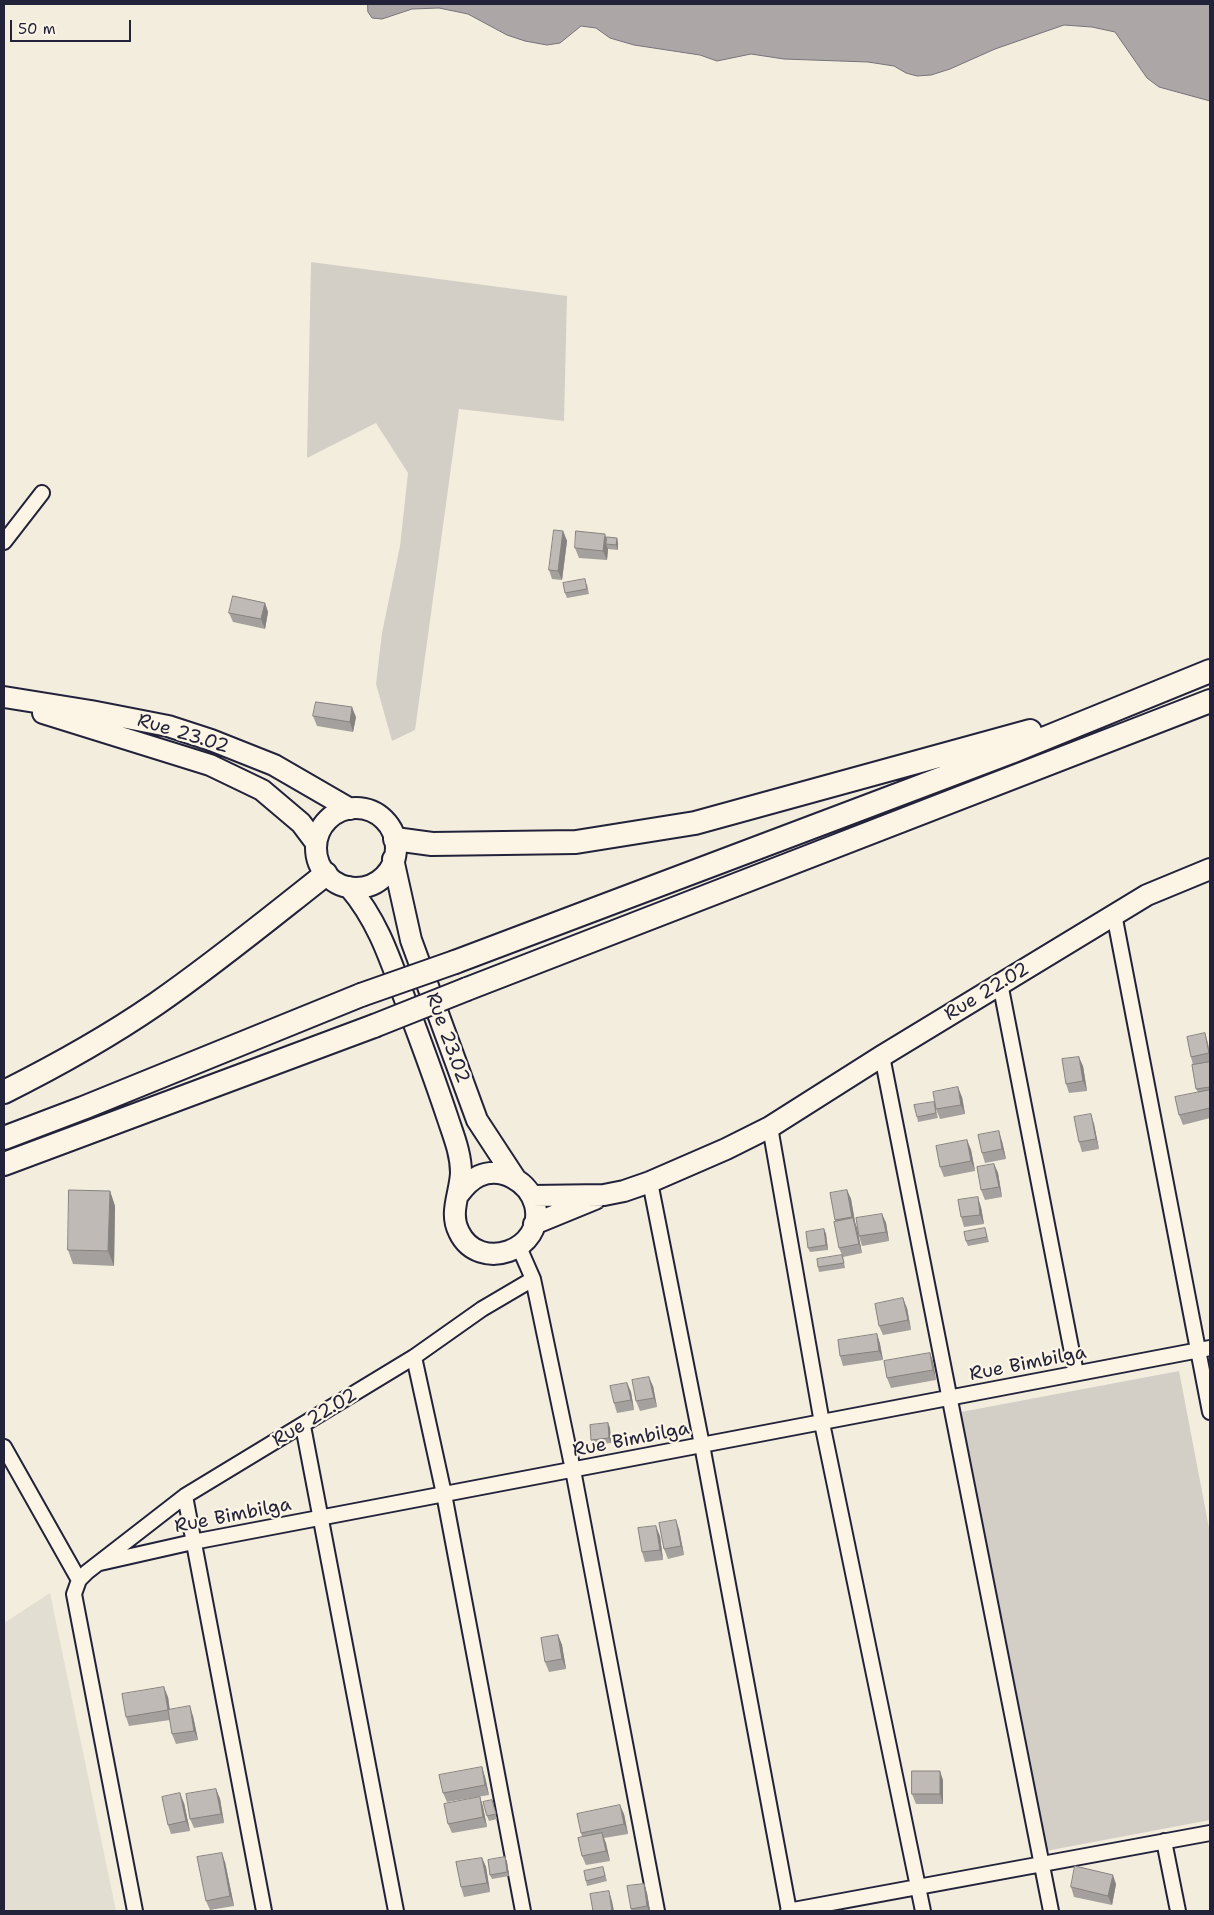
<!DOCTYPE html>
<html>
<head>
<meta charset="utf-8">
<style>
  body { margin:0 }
  #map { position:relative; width:1214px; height:1915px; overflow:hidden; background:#f3edde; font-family:"Shantell Sans",sans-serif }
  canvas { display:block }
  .frame { position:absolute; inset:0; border:5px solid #22223b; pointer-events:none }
  .scale { position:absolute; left:10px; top:20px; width:121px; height:22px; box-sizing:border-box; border:2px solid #22223b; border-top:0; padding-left:6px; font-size:15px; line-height:18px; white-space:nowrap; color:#22223b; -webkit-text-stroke:4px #fcf5e5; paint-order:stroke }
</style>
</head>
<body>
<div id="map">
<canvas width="1214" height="1915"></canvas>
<div class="frame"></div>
<div class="scale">50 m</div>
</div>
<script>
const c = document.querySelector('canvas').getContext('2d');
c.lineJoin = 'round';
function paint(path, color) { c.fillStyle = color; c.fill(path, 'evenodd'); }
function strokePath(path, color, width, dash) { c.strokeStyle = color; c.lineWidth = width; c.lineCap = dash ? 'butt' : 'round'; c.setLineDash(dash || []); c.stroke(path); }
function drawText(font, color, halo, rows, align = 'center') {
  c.font = font + ' "Shantell Sans",sans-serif'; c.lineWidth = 4.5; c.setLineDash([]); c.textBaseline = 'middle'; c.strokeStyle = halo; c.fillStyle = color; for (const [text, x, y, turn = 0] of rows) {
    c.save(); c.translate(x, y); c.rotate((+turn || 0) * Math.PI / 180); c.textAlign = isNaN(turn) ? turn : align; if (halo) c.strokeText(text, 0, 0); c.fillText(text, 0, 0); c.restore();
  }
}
paint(new Path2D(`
  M 50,1593 L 116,1911 L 4,1911 L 4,1623 Z`), '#e3ded2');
paint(new Path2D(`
  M 311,262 L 567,296 L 564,421 L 459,409 L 415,730 L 392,741 L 376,684 L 382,633 L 400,546 L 408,473 L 376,423 L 307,458 Z
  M 1179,1371 L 1210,1533 L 1210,1820 L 1046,1851 L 961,1412 Z`), '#d4cfc6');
const water = new Path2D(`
  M 368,4 L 1210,4 L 1210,101 L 1159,87 L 1147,78 L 1115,32 L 1092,27 L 1064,25 L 995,49 L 950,69 L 931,75 L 917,76 L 906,73 L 894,66 L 868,62 L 784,59 L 751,54 L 717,61 L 700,55 L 634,45 L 610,38 L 596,28 L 581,26 L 560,43 L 547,45 L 525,41 L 507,35 L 468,14 L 439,8 L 412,9 L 382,19 L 372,18 L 368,12 Z`);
paint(water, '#aca7a6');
strokePath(water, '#75727b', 1);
const street = new Path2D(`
  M 4,542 L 42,493
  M 1114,914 L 1210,1412
  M 1000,983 L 1076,1373
  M 882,1056 L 1051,1911
  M 770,1127 L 822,1423 L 923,1911
  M 650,1182 L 702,1445 L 789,1911
  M 519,1247 L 533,1279 L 573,1470 L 657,1911
  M 414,1357 L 444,1494 L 523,1911
  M 303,1426 L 396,1911
  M 4,1447 L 79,1580
  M 185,1496 L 264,1911
  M 100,1563 L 193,1542 L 1210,1348
  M 1164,1841 L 1178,1911
  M 135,1911 L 74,1594 L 79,1580 L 87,1572 L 185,1496 L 414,1357 L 482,1309 L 533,1279
  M 788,1911 L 1210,1833`);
const secondary = new Path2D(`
  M 4,697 L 91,711 L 168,726 L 211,740 L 274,765 L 350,809
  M 43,713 L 210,765 L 262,790 L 301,823 L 316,843
  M316 848a40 40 0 1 1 80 0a40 40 0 1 1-80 0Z
  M 393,859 L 411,940 L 477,1120 L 515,1178
  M 349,887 C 379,922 391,962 407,1005 C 421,1042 435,1080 448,1119 C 454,1137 461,1154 461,1173 C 460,1194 449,1213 459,1232 C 479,1274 546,1250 535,1205 C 529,1182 502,1166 479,1176 C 470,1180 465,1186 459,1194
  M 532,1196 L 604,1195 L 624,1191 L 650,1182 L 726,1149 L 770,1127 L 882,1056 L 1147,895 L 1210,869
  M 534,1224 L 595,1199`);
const primary = new Path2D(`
  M 395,839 L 432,844 L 576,842 L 695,823 L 1030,731
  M 455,962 L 1011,752 L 1210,671
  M 467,989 L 1210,701
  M 4,1092 C 56,1066 108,1037 156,1004 C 214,964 270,918 326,874
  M 4,1138 L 83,1108 L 361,995
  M 4,1164 L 374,1026`);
strokePath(street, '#22223b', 18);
strokePath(secondary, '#22223b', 24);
strokePath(primary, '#22223b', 26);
strokePath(street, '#fcf5e5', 14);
strokePath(secondary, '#fcf5e5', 20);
strokePath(primary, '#fcf5e5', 22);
const primaryBridge = new Path2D(`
  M 361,995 L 455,962
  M 374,1026 L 467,989`);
strokePath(primaryBridge, '#22223b', 26, []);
strokePath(primaryBridge, '#fcf5e5', 22);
paint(new Path2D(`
  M 563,531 L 567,541 L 562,580 L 552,579 L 549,570 Z
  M 617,538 L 618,543 L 618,550 L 608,549 L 607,560 L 579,558 L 575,548 L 607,539 Z
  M 587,584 L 589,594 L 567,598 L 565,593 Z
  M 265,603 L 268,612 L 265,629 L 233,622 L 229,613 Z
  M 313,716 L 356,717 L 353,732 L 317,726 Z
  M 1205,1033 L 1208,1043 L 1210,1052 L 1210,1118 L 1183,1125 L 1179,1115 L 1198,1092 L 1196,1089 L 1193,1065 L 1191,1057 Z
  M 1083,1066 L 1087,1091 L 1069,1093 L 1066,1084 Z
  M 962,1097 L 965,1114 L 940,1119 L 936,1109 Z
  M 935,1106 L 938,1118 L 918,1122 L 917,1117 Z
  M 1094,1124 L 1099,1149 L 1082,1152 L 1079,1142 Z
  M 967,1140 L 971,1150 L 975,1171 L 944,1177 L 940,1167 Z
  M 1002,1141 L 1006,1159 L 985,1163 L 982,1153 Z
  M 994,1164 L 998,1173 L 1002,1197 L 985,1200 L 981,1190 Z
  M 847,1190 L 851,1199 L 855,1222 L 857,1228 L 862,1253 L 843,1257 L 845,1268 L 819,1272 L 818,1267 L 842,1255 L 839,1248 L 835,1220 Z
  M 110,1191 L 115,1206 L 114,1266 L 73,1264 L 68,1250 Z
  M 981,1207 L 984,1224 L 964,1227 L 961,1217 Z
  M 882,1214 L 886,1223 L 889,1241 L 862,1246 L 859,1236 Z
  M 985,1228 L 989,1242 L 968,1246 L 966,1241 Z
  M 824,1229 L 826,1234 L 828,1250 L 810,1252 L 808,1248 Z
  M 907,1308 L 911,1330 L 883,1335 L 879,1326 Z
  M 877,1334 L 880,1344 L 883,1360 L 843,1366 L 840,1356 Z
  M 930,1353 L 933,1362 L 936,1380 L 891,1388 L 887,1378 Z
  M 627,1383 L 631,1392 L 634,1410 L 617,1413 L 614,1403 Z
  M 653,1386 L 657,1407 L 640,1411 L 636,1401 Z
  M 608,1423 L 610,1428 L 611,1443 L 593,1445 L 591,1440 Z
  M 679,1529 L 684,1555 L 668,1559 L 664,1549 Z
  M 660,1536 L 663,1560 L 645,1562 L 642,1552 Z
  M 558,1635 L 562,1645 L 566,1669 L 549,1672 L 545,1662 Z
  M 168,1697 L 170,1710 L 193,1716 L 198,1740 L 176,1744 L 172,1734 L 170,1720 L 129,1726 L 126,1717 Z
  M 482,1767 L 485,1777 L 489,1795 L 447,1802 L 443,1793 Z
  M 943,1780 L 943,1804 L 916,1804 L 912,1794 Z
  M 216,1789 L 220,1799 L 224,1823 L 194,1828 L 190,1819 Z
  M 480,1797 L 483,1807 L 487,1827 L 452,1833 L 448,1824 Z
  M 492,1800 L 497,1819 L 489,1821 L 487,1816 Z
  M 184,1803 L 190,1831 L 171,1834 L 168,1825 Z
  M 624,1814 L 628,1834 L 604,1838 L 610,1861 L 586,1865 L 582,1856 L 582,1837 L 581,1833 Z
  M 505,1857 L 507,1862 L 509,1876 L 492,1879 L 490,1875 Z
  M 482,1858 L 486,1867 L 490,1892 L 464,1897 L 461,1887 Z
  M 225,1862 L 234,1906 L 210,1910 L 206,1901 Z
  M 603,1867 L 607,1881 L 587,1886 L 586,1881 Z
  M 644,1884 L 647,1893 L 650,1911 L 632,1911 L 631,1909 Z
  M 1116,1884 L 1112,1905 L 1074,1897 L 1071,1887 Z`), '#a4a09d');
paint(new Path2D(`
  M 563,531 L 567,541 L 562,580 L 558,571 Z
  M 605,534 L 608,544 L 606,544 L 608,549 L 607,560 L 603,551 Z
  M 617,538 L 618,543 L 618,550 L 616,545 Z
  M 265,603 L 268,612 L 265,629 L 261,619 Z
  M 352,707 L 356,717 L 353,732 L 350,722 Z
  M 1079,1057 L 1083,1066 L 1087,1091 L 1083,1081 Z
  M 958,1087 L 962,1097 L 965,1114 L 961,1105 Z
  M 1091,1114 L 1094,1124 L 1099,1149 L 1096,1139 Z
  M 999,1131 L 1002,1141 L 1006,1159 L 1002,1149 Z
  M 967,1140 L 971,1150 L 975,1171 L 971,1161 Z
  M 994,1164 L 998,1173 L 1002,1197 L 999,1187 Z
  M 847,1190 L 851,1199 L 855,1222 L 857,1228 L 862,1253 L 859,1244 L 855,1224 L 852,1217 Z
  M 110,1191 L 115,1206 L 114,1266 L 108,1251 Z
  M 978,1197 L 981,1207 L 984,1224 L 980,1215 Z
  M 882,1214 L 886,1223 L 889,1241 L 886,1232 Z
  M 824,1229 L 826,1234 L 828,1250 L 826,1245 Z
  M 903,1298 L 907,1308 L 911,1330 L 908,1320 Z
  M 877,1334 L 880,1344 L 883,1360 L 879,1351 Z
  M 930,1353 L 933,1362 L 936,1380 L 933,1370 Z
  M 649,1377 L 653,1386 L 657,1407 L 654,1398 Z
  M 627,1383 L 631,1392 L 634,1410 L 631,1400 Z
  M 608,1423 L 610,1428 L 611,1443 L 609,1438 Z
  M 676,1520 L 679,1529 L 684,1555 L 681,1546 Z
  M 656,1526 L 660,1536 L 663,1560 L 660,1550 Z
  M 558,1635 L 562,1645 L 566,1669 L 562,1659 Z
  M 164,1687 L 168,1697 L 171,1720 L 168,1710 Z
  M 190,1706 L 193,1716 L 198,1740 L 194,1731 Z
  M 482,1767 L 485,1777 L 489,1795 L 485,1785 Z
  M 940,1771 L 943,1780 L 943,1804 L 940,1794 Z
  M 216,1789 L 220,1799 L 224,1823 L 221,1814 Z
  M 180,1793 L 184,1803 L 190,1831 L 186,1821 Z
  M 480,1797 L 483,1807 L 487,1827 L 483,1817 Z
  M 620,1805 L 624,1814 L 628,1834 L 624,1824 Z
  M 602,1833 L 606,1843 L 610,1861 L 606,1851 Z
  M 222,1853 L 225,1862 L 234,1906 L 230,1896 Z
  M 505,1857 L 507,1862 L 509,1876 L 507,1872 Z
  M 482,1858 L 486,1867 L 490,1892 L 487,1883 Z
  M 1113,1875 L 1116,1884 L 1112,1905 L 1108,1896 Z
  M 644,1884 L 647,1893 L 650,1911 L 649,1911 L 647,1906 Z
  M 609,1891 L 612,1901 L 614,1911 L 612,1911 Z`), '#86827f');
const building = new Path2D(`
  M 554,530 L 563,531 L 558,571 L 549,570 Z
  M 576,531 L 605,534 L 603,551 L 575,548 Z
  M 607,537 L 617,538 L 616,545 L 606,544 Z
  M 585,579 L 587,589 L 565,593 L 563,583 Z
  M 233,596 L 265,603 L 261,619 L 229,613 Z
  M 316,702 L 352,707 L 350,722 L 313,716 Z
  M 1205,1033 L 1209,1053 L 1191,1057 L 1187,1037 Z
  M 1079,1057 L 1083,1081 L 1066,1084 L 1062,1059 Z
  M 1210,1062 L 1210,1087 L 1196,1089 L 1192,1065 Z
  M 958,1087 L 961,1105 L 936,1109 L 933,1092 Z
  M 1210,1090 L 1210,1108 L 1179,1115 L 1175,1097 Z
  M 934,1102 L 936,1113 L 917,1117 L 914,1105 Z
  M 1091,1114 L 1096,1139 L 1079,1142 L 1074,1117 Z
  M 999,1131 L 1002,1149 L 982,1153 L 978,1135 Z
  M 967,1140 L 971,1161 L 940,1167 L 936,1146 Z
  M 994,1164 L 999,1187 L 981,1190 L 977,1167 Z
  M 69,1190 L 110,1191 L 108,1251 L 68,1250 Z
  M 847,1190 L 852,1217 L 835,1220 L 830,1193 Z
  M 978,1197 L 980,1215 L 961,1217 L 958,1200 Z
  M 882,1214 L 886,1232 L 859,1236 L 856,1218 Z
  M 853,1218 L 859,1244 L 839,1248 L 834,1222 Z
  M 985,1228 L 987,1237 L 966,1241 L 964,1232 Z
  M 824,1229 L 826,1245 L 808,1248 L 806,1232 Z
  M 842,1255 L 844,1263 L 818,1267 L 817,1259 Z
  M 903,1298 L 908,1320 L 879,1326 L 875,1304 Z
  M 877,1334 L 879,1351 L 840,1356 L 838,1340 Z
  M 930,1353 L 933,1370 L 887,1378 L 884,1361 Z
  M 649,1377 L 654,1398 L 636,1401 L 632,1380 Z
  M 627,1383 L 631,1400 L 614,1403 L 610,1386 Z
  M 608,1423 L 609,1438 L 591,1440 L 590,1425 Z
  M 676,1520 L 681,1546 L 664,1549 L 659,1523 Z
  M 656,1526 L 660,1550 L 642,1552 L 638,1528 Z
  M 558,1635 L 562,1659 L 545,1662 L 541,1638 Z
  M 164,1687 L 168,1710 L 126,1717 L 122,1694 Z
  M 190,1706 L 194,1731 L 172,1734 L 168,1710 Z
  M 482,1767 L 485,1785 L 443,1793 L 439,1775 Z
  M 912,1771 L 940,1771 L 940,1794 L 912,1794 Z
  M 216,1789 L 221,1814 L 190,1819 L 186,1794 Z
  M 180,1793 L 186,1821 L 168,1825 L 162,1797 Z
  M 480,1797 L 483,1817 L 448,1824 L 444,1804 Z
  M 492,1800 L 496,1814 L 487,1816 L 483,1802 Z
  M 620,1805 L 624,1824 L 581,1833 L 577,1814 Z
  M 602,1833 L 606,1851 L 582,1856 L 578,1838 Z
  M 222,1853 L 230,1896 L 206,1901 L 197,1857 Z
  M 505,1857 L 507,1872 L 490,1875 L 488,1860 Z
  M 482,1858 L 487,1883 L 461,1887 L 456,1862 Z
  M 1075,1866 L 1113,1875 L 1108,1896 L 1071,1887 Z
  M 603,1867 L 605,1876 L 586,1881 L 584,1871 Z
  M 644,1884 L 647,1906 L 631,1909 L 627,1886 Z
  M 609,1891 L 612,1911 L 593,1911 L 590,1894 Z`);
paint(building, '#bfbab6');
strokePath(building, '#86827f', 1);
drawText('19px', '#22223b', '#fcf5e5', [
  ["Rue 23.02",183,734,17],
  ["Rue 22.02",987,992,-31],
  ["Rue 23.02",447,1038,70],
  ["Rue Bimbilga",1028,1364,-11],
  ["Rue 22.02",315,1418,-31],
  ["Rue Bimbilga",631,1440,-11],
  ["Rue Bimbilga",233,1516,-11]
]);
</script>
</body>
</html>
